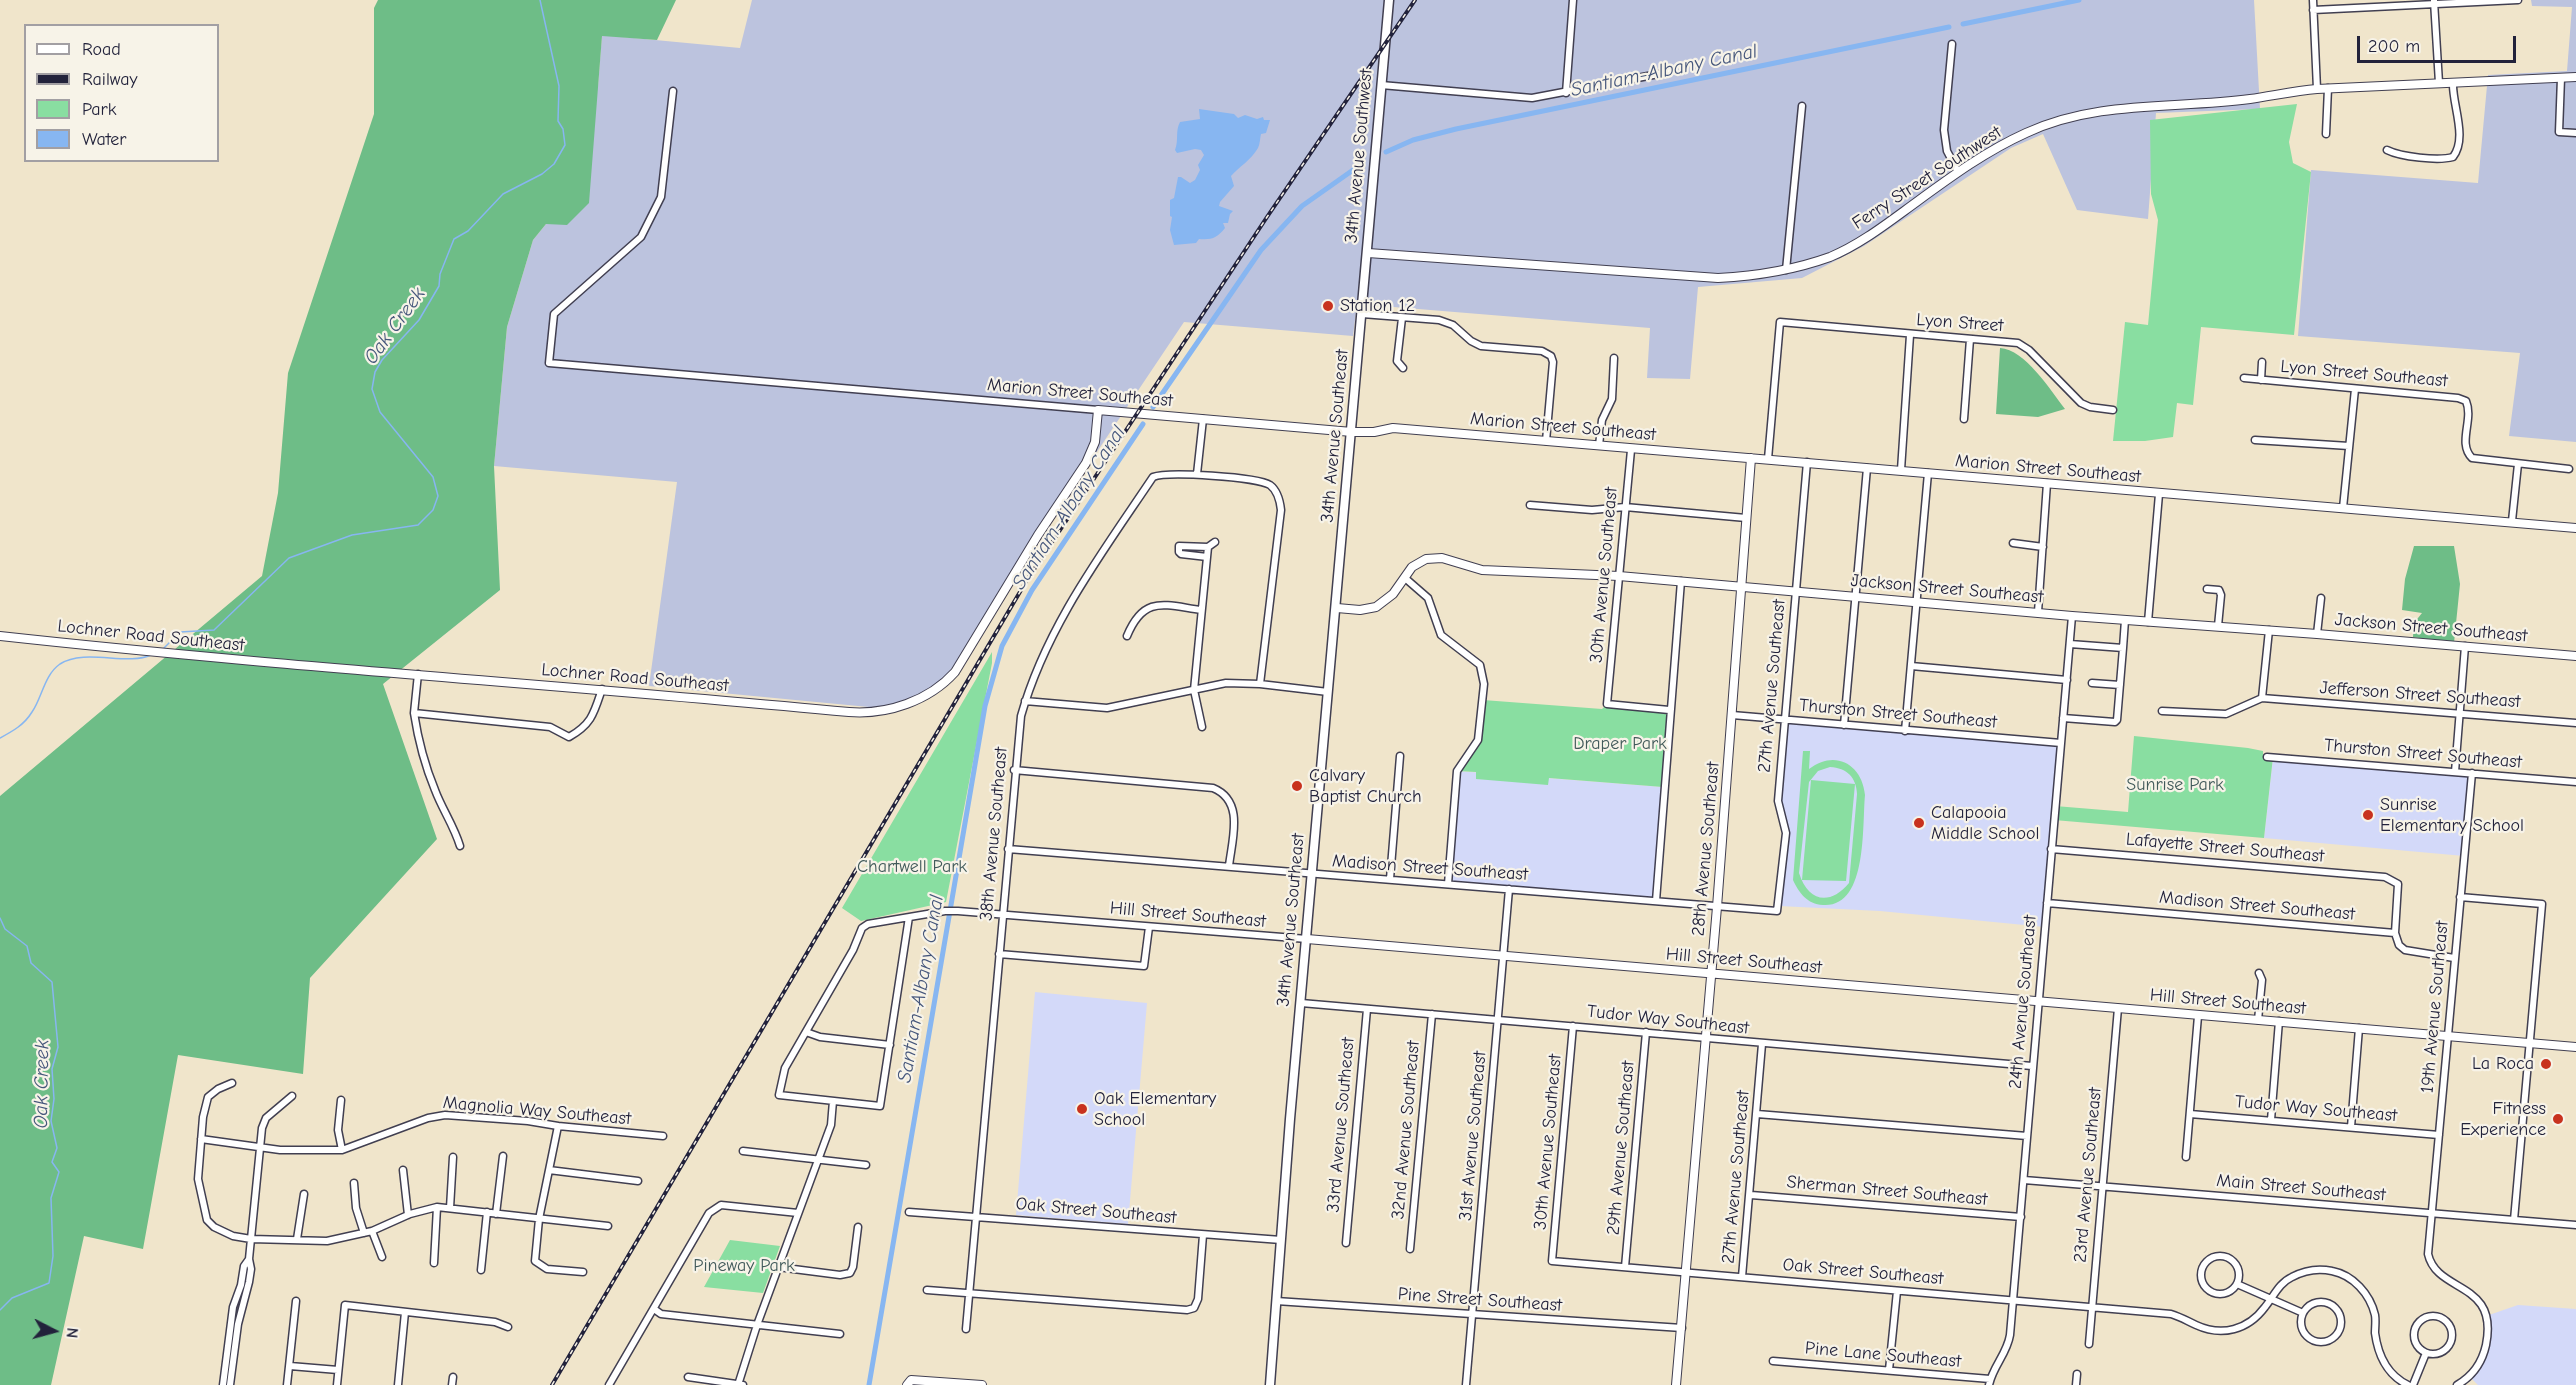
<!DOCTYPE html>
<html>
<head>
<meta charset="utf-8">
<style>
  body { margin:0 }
  #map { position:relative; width:2576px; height:1385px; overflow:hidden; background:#f0e5cb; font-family:"Comic Neue",sans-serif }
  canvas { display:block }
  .legend { position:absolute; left:24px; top:24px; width:195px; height:138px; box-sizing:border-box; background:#f7f3e8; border:2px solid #a29fa3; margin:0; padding:8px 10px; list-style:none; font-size:18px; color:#22223b }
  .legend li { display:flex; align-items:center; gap:12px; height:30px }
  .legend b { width:30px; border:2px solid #a29fa3 }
  .north { position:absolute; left:24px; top:1301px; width:60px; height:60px; -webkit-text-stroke:4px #f7f3e8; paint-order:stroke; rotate:96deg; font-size:16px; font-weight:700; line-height:24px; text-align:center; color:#22223b }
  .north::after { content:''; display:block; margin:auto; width:21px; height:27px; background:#22223b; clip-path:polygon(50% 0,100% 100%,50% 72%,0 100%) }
  .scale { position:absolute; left:2357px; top:36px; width:159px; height:27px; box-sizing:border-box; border:3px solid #22223b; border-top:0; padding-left:8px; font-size:18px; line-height:21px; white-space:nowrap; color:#22223b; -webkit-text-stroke:4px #f7f3e8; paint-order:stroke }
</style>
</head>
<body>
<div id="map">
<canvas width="2576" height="1385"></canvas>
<ul class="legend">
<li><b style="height:8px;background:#fff"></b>Road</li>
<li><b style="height:8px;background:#22223b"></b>Railway</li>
<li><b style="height:16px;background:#89dea1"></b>Park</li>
<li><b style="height:16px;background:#87b6f1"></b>Water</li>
</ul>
<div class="north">N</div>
<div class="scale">200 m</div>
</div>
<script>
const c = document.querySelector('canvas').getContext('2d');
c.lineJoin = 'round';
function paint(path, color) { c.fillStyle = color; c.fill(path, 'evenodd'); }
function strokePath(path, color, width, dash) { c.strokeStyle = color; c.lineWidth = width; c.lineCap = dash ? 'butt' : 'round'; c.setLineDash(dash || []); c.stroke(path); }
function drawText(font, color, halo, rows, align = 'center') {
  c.font = font + ' "Comic Neue",sans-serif'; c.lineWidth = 4.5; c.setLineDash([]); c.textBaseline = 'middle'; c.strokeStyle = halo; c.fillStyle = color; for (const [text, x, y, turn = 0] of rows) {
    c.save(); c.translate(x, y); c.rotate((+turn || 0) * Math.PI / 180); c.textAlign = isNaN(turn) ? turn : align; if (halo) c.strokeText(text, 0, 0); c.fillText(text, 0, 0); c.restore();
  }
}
paint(new Path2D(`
  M 1784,719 L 2061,743 L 2045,927 L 1880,911 L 1779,906 L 1786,833 L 1779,807 Z
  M 2273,757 L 2472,773 L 2464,856 L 2264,838 Z
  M 1457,771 L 1663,787 L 1656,901 L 1448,884 Z
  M 1035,992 L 1147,1003 L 1128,1224 L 1016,1215 Z
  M 2518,1305 L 2576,1309 L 2576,1385 L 2478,1385 L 2472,1379 L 2482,1365 L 2488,1350 L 2490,1333 L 2489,1315 Z`), '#d3d9f9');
paint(new Path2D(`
  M 752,0 L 2254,0 L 2260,109 L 2156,113 L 2148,219 L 2077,210 L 2043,134 L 2011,148 L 1864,246 L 1802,278 L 1698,287 L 1690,379 L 1647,378 L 1650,328 L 1357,304 L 1353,336 L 1184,322 L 946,677 L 916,701 L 879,708 L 649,686 L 677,482 L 494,466 L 507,327 L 533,240 L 546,224 L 598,86 L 602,35 L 740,48 Z
  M 2531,0 L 2576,0 L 2576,442 L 2509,436 L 2520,353 L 2298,336 L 2311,170 L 2478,183 L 2488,75 L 2567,71 L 2572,7 L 2532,6 Z`), '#bcc3de');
paint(new Path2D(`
  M 2297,104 L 2289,142 L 2293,163 L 2311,172 L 2294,335 L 2201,327 L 2193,405 L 2177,403 L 2173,437 L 2145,441 L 2113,441 L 2125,322 L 2148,325 L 2158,220 L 2151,194 L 2150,120 Z
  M 992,652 L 992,663 L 946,902 L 861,921 L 842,908 Z
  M 1483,700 L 1602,709 L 1607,704 L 1669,710 L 1663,787 L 1549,778 L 1548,785 L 1476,779 L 1476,772 L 1457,771 L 1478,740 Z
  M 2134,736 L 2248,748 L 2263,751 L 2263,757 L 2273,757 L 2264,838 L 2054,820 L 2055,806 L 2128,812 Z
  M 1803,751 L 1810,751 L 1809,769 C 1835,749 1862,764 1865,795 C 1862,826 1868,908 1823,905 C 1807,904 1799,893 1793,880 ZM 1830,767 C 1847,768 1856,777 1857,794 L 1849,883 C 1830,906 1808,902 1799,873 L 1809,782 L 1818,771 Z
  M 1811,780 L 1855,784 L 1846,881 L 1802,880 Z
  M 730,1240 L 780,1246 L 763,1293 L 704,1287 Z`), '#89dea1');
paint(new Path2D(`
  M 378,0 L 676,0 L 657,40 L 602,36 L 589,203 L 567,225 L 546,224 L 533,240 L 507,327 L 494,466 L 500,590 L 383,684 L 437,839 L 310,978 L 303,1074 L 178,1055 L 143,1249 L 84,1236 L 51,1385 L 0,1385 L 0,796 L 262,576 L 278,493 L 288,373 L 374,114 L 374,8 Z
  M 2000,348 C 2025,349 2051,391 2065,409 L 2038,417 L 1996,414 Z
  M 2414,546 L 2454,546 L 2460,584 L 2454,643 L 2413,637 L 2414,623 L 2422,613 L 2402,610 L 2405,579 Z`), '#6ebd87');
paint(new Path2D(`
  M 1199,109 L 1234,114 L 1238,118 L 1245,115 L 1257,119 L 1263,117 L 1264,120 L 1270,120 L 1266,133 L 1261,134 C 1260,138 1260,144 1258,148 C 1251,160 1239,167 1231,176 L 1234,186 L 1220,202 L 1219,206 L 1233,211 L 1230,214 L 1228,223 L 1223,223 L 1225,228 C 1217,238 1212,240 1199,239 L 1196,243 L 1174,245 L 1170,230 L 1172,217 L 1170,216 L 1170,200 L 1174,198 L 1178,177 L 1181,177 L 1190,183 L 1195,180 L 1200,170 L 1198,165 L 1204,155 L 1201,150 L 1195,149 L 1177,153 L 1175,150 C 1179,140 1175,131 1180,122 L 1200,119 Z`), '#87b6f1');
strokePath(new Path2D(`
  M 163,649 L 180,632 L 214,630 L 289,558 L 352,535 L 418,525 L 433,510 L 438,496 L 433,477 L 380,412 L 372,389 L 375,372 L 382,360 L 419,320 L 439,286 L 440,274 L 454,239 L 468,231 L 503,194 L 542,174 L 554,164 L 565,145 L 563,129 L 558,121 L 559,86 L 540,0
  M 0,738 C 13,731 24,725 32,712 C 42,698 44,675 60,664 C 85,648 127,666 151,655
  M 0,918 L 5,929 L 27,946 L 31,963 L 52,982 L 58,1047 L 52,1069 L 54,1099 L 51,1121 L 57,1148 L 52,1162 L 59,1172 L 51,1198 L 53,1256 L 49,1283 L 12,1298 L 0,1310`), '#87b6f1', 1.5);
strokePath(new Path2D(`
  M 1963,24 L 2079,0
  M 1386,152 L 1413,140 L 1456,129 L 1949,27
  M 1153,407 L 1261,250 L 1302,206 L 1363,163
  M 869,1385 L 985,706 L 1002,646 L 1032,590 L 1143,424`), '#87b6f1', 5);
const minor = new Path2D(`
  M 2313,0 L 2317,89
  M 2434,1 L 2439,83
  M 2313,10 L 2518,0
  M 1952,44 L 1944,130 L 1947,151 L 1958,172
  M 2561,78 L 2559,132 L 2576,133
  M 1381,85 L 1532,98 L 1669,72
  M 673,91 L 661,197 L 641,237 L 554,314 L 549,363 L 1098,410
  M 1566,93 L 1573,0
  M 2326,134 L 2328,88
  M 2387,150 C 2401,157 2438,161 2453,157 C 2468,138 2452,104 2453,83
  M 1786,270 L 1802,106
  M 1362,314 L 1439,320 L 1453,325 L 1471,341 L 1481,346 L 1542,351 L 1551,356 L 1553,362 L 1546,441
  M 1402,318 L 1397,361 L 1403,368
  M 2244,378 L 2458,398 L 2466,401 C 2474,420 2457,443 2472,458 L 2569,469
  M 2261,380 L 2262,362
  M 1964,419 L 1970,339
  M 2255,440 L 2349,446
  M 1599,445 L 1602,420 L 1612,399 L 1614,358
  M 1631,450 L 1607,704 L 1669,710
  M 1768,459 L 1780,322 L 2018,343 L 2029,350 L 2081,403 L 2090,407 L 2113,410
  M 1901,470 L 1910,335
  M 1197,474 L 1203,419
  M 1530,505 L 1592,510 L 1625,507 L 1746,518
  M 2343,508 L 2355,389
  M 2512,521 L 2518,464
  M 2013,543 L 2043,547
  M 1207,557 L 1181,554 L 1179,552 L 1179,546 L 1208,547 L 1215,542
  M 1405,578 L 1428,598 L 1441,635 L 1480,665 L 1484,684 L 1478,740 L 1457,771 L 1448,884
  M 2207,589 L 2219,590 L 2221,595 L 2218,626
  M 2038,612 L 2047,483
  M 2148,622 L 2159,494
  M 2317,634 L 2321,598
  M 1127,636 C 1144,595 1164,605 1201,610
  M 2123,648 L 2125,620
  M 1911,666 L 2067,680
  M 418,674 L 414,713 L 550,727 L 569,737 C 592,724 594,713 602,689
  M 2092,683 L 2120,685
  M 2262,698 L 2269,630
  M 1025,701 L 1107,708 L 1226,683 L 1260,684 L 1328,692
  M 2162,711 L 2226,714 L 2262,698 L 2576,723
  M 414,713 C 418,739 425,766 435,790 C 442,809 454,826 460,846
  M 1732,715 L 2061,743
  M 2063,718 L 2115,722 L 2117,720 L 2123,648 L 2070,644
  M 1844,725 L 1867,468
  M 1202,727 L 1194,690 L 1208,547
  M 1905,731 L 1928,473
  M 2267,757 L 2576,782
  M 1014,770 L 1213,788 C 1245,801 1232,839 1229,866
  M 2455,772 L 2465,646
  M 1008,849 L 1777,911 L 1786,833 L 1778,801 L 1807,462
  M 2051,849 L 2385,877 L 2398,884 L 2395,933
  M 1390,879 L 1400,756
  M 2460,897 L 2542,904 L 2514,1220
  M 1656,901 L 1681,581
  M 2047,903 L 2395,933 L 2399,945 L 2405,950 L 2454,958
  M 909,917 L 880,1106 L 779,1095 L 785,1068 L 853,950 L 862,928 L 868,924 L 945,911 L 958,911 L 1307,939
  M 999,954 L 1144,966 L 1149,927
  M 1301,1003 L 2032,1066
  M 2258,1020 L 2262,980 L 2259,973
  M 1573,1026 L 1552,1261 L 2171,1314 C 2181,1317 2187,1321 2196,1325 C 2222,1337 2248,1330 2265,1307 C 2274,1296 2279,1283 2292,1277 C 2305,1270 2318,1268 2332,1271 C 2353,1275 2370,1294 2375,1315 C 2376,1321 2375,1327 2375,1333 C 2378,1355 2387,1375 2408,1385
  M 806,1032 L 820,1037 L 890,1045
  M 232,1083 L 218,1089 L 208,1097 L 203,1117 L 198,1179 L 207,1220 L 214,1227 L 233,1236 L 251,1239 L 327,1241 L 372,1231 L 410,1214 L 437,1207 L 608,1226
  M 341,1100 L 338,1130 L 342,1150
  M 1757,1114 L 2027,1136
  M 2190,1114 L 2439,1135
  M 2271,1120 L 2279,1021
  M 558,1126 L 539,1219 L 535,1261 L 547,1269 L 583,1272
  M 2351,1127 L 2359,1028
  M 201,1139 L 280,1150 L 342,1150 L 428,1118 L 445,1115 L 528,1121 L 558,1126 L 663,1136
  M 743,1151 L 866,1165
  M 2186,1157 L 2198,1016
  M 403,1170 L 408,1215
  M 549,1170 L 638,1181
  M 2024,1180 L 2576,1225
  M 354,1183 L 356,1208 L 364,1233
  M 1751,1195 L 2021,1217
  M 450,1208 L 453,1157
  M 909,1212 L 1281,1240
  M 496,1214 L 503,1156
  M 372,1231 L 382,1257
  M 297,1239 L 304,1194
  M 1346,1243 L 1367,1009
  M 1410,1249 L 1432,1014
  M2201 1275a19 19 0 1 1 38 0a19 19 0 1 1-38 0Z
  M 434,1263 L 437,1207
  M 778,1267 L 840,1275 L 850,1273 L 853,1267 L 858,1227
  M 1625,1267 L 1646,1032
  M 481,1270 L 487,1212
  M 1742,1277 L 1762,1044
  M 2237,1284 L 2303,1313
  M 927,1290 L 1187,1310 L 1194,1308 L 1198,1299 L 1203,1235
  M 1276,1301 L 1682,1328
  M2301 1322a20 20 0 1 1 40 0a20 20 0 1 1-40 0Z
  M 654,1309 L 661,1314 L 840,1334
  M2414 1335a19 19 0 1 1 38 0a19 19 0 1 1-38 0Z
  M 966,1329 L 1021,716 C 1046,627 1102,553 1153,477 C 1168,471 1257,477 1270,485 C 1278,491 1280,501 1281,510 L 1260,684
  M 2089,1344 L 2118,1008
  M 1773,1361 L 1990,1379
  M 290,1366 L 338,1370
  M 1889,1370 L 1897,1291
  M 688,1377 L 743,1385
  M 223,1385 L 233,1307 L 241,1285 L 244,1266 L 249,1259
  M 230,1385 L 238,1324 L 249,1282 L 251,1269 L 249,1259 L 262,1128 L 266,1118 L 292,1096
  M 287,1385 L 296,1301
  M 337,1385 L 345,1305 L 495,1322 L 508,1327
  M 398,1385 L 405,1312
  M 452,1385 L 453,1377
  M 609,1385 L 709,1213 L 721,1205 L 798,1213
  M 738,1385 L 757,1325 L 831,1125 L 833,1101
  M 1466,1385 L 1509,889
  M 1989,1385 C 1993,1366 2007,1354 2010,1335 L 2072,616
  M 2076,1385 L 2077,1374
  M 2413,1385 L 2426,1353
  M 2457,1385 C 2473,1376 2482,1363 2486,1345 C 2499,1280 2437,1294 2428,1254 L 2472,773`);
const tertiary = new Path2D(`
  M 1368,253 L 1718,278 C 1757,276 1794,270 1830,257 C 1859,245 1885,225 1911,206 C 1948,179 1984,152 2026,133 C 2096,100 2175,109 2250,99 C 2272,96 2294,91 2317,89 L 2576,77
  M 1337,608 L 1360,610 L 1376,607 L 1393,594 L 1412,567 L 1426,559 L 1442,558 L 1482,570 L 1619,576 L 2072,616 L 2317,634 L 2576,656
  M 0,636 C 282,667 566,685 849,712 C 887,715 929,701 955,672 L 1038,535 L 1086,463 L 1095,442 L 1098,410 L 1352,432 L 1374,432 L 1393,428 L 2576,528
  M 1307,939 L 2576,1047
  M 907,1385 L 911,1380 L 982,1385
  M 1676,1385 L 1717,907 L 1751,458`);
const secondary = new Path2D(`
  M 1270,1385 L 1290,1119 L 1389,0`);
strokePath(minor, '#413f51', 9);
strokePath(tertiary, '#413f51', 10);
strokePath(secondary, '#413f51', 11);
strokePath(minor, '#fff', 6);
strokePath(tertiary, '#fff', 8);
strokePath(secondary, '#fff', 8);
const rail = new Path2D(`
  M 552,1385 L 1027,580 L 1267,217 L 1415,0`);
strokePath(rail, '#22223b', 4);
strokePath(rail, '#f7f3e8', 1.5, [4.5]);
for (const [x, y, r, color] of [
  [1328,306,6,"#c8321e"],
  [1297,786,6,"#c8321e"],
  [2368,815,6,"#c8321e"],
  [1919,823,6,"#c8321e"],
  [2546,1064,6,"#c8321e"],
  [1082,1109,6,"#c8321e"],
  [2558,1119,6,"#c8321e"]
]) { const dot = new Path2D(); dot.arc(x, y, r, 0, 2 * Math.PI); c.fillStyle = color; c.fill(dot); strokePath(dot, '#f7f3e8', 2); }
drawText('18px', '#22223b', '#f7f3e8', [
  ["34th Avenue Southwest",1359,156,-85],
  ["Ferry Street Southwest",1927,178,-33],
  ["Lyon Street",1960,323,4],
  ["Lyon Street Southeast",2364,374,5],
  ["Marion Street Southeast",1080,393,5],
  ["Marion Street Southeast",1563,427,5],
  ["34th Avenue Southeast",1335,436,-85],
  ["Marion Street Southeast",2048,469,5],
  ["30th Avenue Southeast",1604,575,-85],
  ["Jackson Street Southeast",1947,589,5],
  ["Jackson Street Southeast",2431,628,5],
  ["Lochner Road Southeast",151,636,6],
  ["Lochner Road Southeast",635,678,5],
  ["27th Avenue Southeast",1772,686,-85],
  ["Jefferson Street Southeast",2420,695,4],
  ["Thurston Street Southeast",1898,714,5],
  ["Thurston Street Southeast",2423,754,5],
  ["38th Avenue Southeast",994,834,-85],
  ["Lafayette Street Southeast",2225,848,5],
  ["28th Avenue Southeast",1706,849,-85],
  ["Madison Street Southeast",1430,868,4],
  ["Madison Street Southeast",2257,906,5],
  ["Hill Street Southeast",1188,915,5],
  ["34th Avenue Southeast",1291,920,-85],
  ["Hill Street Southeast",1744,961,5],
  ["24th Avenue Southeast",2023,1002,-85],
  ["Hill Street Southeast",2228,1002,5],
  ["19th Avenue Southeast",2435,1007,-85],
  ["Tudor Way Southeast",1668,1020,6],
  ["Tudor Way Southeast",2316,1109,5],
  ["Magnolia Way Southeast",537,1111,5],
  ["33rd Avenue Southeast",1341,1125,-85],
  ["32nd Avenue Southeast",1406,1130,-85],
  ["31st Avenue Southeast",1473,1136,-85],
  ["30th Avenue Southeast",1548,1142,-85],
  ["29th Avenue Southeast",1621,1148,-85],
  ["23rd Avenue Southeast",2088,1175,-85],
  ["27th Avenue Southeast",1736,1177,-85],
  ["Main Street Southeast",2301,1188,5],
  ["Sherman Street Southeast",1887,1191,5],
  ["Oak Street Southeast",1096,1211,5],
  ["Oak Street Southeast",1863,1272,5],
  ["Pine Street Southeast",1480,1300,4],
  ["Pine Lane Southeast",1883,1355,5]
]);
drawText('18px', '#22223b', '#f7f3e8', [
  ["Station 12",1340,306],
  ["Calvary",1309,776],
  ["Baptist Church",1309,797],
  ["Sunrise",2380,805],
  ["Elementary School",2380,826],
  ["Calapooia",1931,813],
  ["Middle School",1931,834],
  ["La Roca",2534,1064,"right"],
  ["Oak Elementary",1094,1099],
  ["School",1094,1120],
  ["Fitness",2546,1109,"right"],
  ["Experience",2546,1130,"right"]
], 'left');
drawText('18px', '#415a5a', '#f7f3e8', [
  ["Draper Park",1620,744],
  ["Sunrise Park",2175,785],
  ["Chartwell Park",912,867],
  ["Pineway Park",744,1266]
]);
drawText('italic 20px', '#45567b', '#f7f3e8', [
  ["Santiam-Albany Canal",1664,71,-12],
  ["Oak Creek",395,326,-54],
  ["Santiam-Albany Canal",1069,508,-57],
  ["Santiam-Albany Canal",921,989,-80],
  ["Oak Creek",42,1084,-89]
]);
</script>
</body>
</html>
